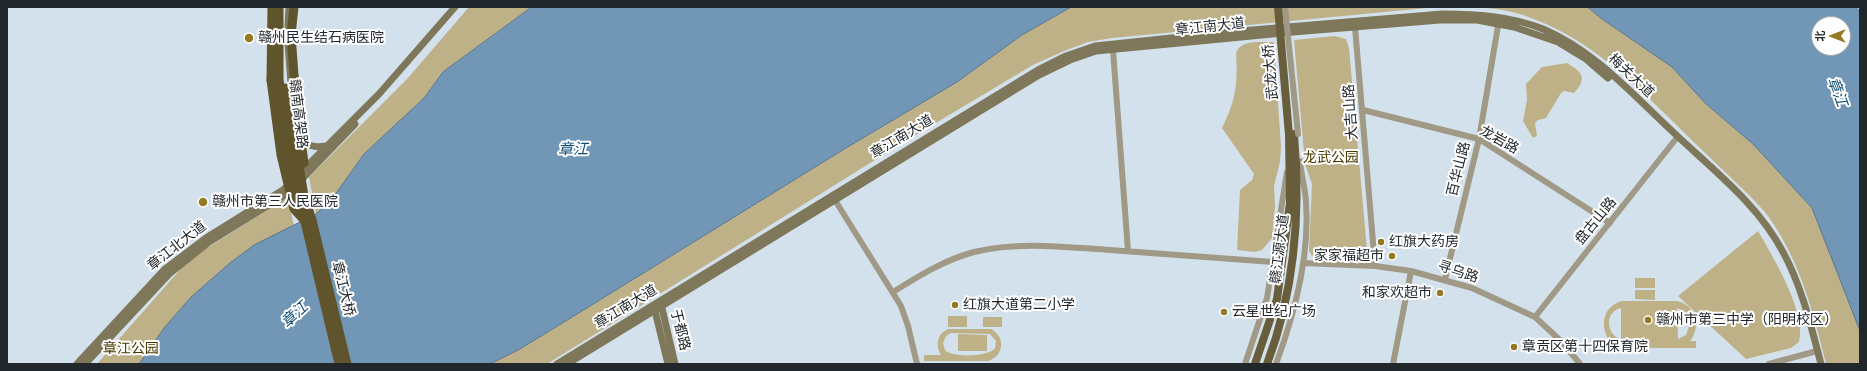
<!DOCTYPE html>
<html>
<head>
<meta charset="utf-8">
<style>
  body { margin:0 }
  #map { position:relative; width:1867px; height:371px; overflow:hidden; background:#d3e1ed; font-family:"Noto Sans","Noto Sans SC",sans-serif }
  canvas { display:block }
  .frame { position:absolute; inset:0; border:8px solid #22272c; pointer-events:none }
  .north { position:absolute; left:1811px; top:16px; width:40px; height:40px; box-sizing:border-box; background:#fff; border:1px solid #a7a9ab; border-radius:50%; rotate:270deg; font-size:11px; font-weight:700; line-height:16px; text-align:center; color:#22272c }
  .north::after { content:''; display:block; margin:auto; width:14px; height:18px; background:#937a21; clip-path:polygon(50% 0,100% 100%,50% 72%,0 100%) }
</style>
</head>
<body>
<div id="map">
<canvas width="1867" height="371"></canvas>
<div class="frame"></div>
<div class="north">北</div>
</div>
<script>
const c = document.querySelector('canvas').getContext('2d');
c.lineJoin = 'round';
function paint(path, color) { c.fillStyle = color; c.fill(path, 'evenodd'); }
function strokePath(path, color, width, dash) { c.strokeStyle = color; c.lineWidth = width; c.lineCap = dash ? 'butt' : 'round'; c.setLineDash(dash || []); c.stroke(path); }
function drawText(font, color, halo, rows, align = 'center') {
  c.font = font + ' "Noto Sans","Noto Sans SC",sans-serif'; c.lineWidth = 4; c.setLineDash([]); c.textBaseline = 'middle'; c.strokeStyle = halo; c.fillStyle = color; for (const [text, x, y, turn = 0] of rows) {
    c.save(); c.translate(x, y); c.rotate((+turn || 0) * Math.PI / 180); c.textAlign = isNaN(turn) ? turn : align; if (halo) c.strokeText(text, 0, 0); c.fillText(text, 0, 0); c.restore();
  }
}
paint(new Path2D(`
  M 469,7 L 532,7 L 443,72 L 424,98 L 364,154 L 332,199 L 316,214 L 309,177 L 408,78 Z
  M 1071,7 L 1588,7 L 1602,19 L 1672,67 L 1705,103 L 1753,144 L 1812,208 L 1860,331 L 1860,364 L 1826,364 C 1813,311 1800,261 1768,216 C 1763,209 1756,203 1750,196 C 1733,180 1717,164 1700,148 C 1646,96 1596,39 1523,15 C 1493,5 1459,7 1427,8 L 1112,38 L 1088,42 L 1064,51 L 1033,65 L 904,142 L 547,364 L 490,364 L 520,349 L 603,298 L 846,148 L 957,82 L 1022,35 Z
  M 1335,36 L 1346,39 L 1349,48 L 1367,250 L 1363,259 L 1358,260 L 1318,257 L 1312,256 L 1309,251 L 1312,184 L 1305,164 L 1294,40 Z
  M 1257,42 L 1274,42 L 1281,147 L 1280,162 L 1274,186 L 1275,206 L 1272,238 L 1262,250 L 1255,252 L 1237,250 L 1240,190 L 1252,180 L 1254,174 L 1222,128 C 1236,100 1238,83 1236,53 C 1240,43 1248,43 1257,42 Z
  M 1567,63 C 1582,72 1588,78 1574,93 L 1564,91 L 1561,93 L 1546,118 L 1538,120 L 1535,123 L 1537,136 L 1533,138 L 1523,121 L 1527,100 L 1526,84 L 1542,67 Z
  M 288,197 L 294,227 L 254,245 L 191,297 L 164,328 L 139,364 L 97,364 L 185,264 L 196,255 Z
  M 1758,231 C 1773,257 1807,313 1799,342 L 1791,348 L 1746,359 L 1678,296 Z
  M 1635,278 L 1655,278 L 1655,288 L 1635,288 Z
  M 1635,290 L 1655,290 L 1655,300 L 1635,299 Z
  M 1622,301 L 1677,301 C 1696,305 1702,326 1690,341 L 1696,341 L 1696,348 L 1603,348 L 1603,340 L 1609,340 C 1599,324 1604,306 1622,301 ZM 1621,308 L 1621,340 C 1606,334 1604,312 1621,308 ZM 1677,308 L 1685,312 L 1690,323 L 1686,335 L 1678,339 Z
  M 948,316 L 967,316 L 967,327 L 948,327 Z
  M 983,317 L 1002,317 L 1002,327 L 983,327 Z
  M 948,329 L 991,329 C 1006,337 1004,356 988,361 L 924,361 L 924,355 L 941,355 C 935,345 937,334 948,329 ZM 951,333 L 990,334 L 996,341 L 995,348 C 989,357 952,358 945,350 L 943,343 L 946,336 Z
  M 958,334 L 987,335 L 987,351 L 958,351 Z`), '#beb187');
const water = new Path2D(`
  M 532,7 L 1071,7 L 1022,35 L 957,82 L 846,148 L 603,298 L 520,349 L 490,364 L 139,364 L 164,328 L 191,297 L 230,263 L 254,245 L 316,214 L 332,199 L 364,154 L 424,98 L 443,72 Z
  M 1588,7 L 1856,7 L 1860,12 L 1860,331 L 1812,208 L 1753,144 L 1705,103 L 1672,67 L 1602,19 ZM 1819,24 L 1843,24 L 1843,48 L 1819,48 Z`);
paint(water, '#7297b6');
strokePath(water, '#5a758d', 1);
strokePath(new Path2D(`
  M 1355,27 L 1375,266
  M 1113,50 L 1128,251
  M 1363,110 L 1479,139 L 1610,223
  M 833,197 L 901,306 L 908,326 L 917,364
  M 1303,263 L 1375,266 L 1411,271 L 1472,288 L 1535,317 L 1562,342 L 1580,364
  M 1445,279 L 1479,139 L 1499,20
  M 893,292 C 919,276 944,260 974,252 C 1018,241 1065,247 1110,250 C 1164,254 1218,258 1273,262
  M 1535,317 L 1675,140
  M 1245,364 L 1267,298 L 1287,172
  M 1276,364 C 1295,313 1310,256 1306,201 C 1305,187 1301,175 1300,161
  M 1393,364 L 1411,271
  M 1769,364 L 1817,351`), '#9f9985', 6);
strokePath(new Path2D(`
  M 288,26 L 289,7
  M 288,44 L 292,96
  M 300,136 C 306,146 314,148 326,146
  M 298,175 L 379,94 L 455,7
  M 300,181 L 355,124
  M 661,304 L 675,364
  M 654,307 L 668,364
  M 77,364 L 165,269 L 206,238 L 283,190 L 291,183
  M 85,364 L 169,274 L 209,242 L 285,195 L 292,188
  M 557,364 L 1038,70 L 1066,56 L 1095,46 L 1229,32 L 1442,14 C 1477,14 1510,16 1543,29 C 1595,51 1633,95 1673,132 C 1712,169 1758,204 1783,252 C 1802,287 1811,326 1821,364
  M 567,364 L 1039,75 L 1070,60 L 1096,51 L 1293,32 L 1440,20 L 1477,20 L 1514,27 L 1558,42 L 1586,59 L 1608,78`), '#7f775a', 7);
strokePath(new Path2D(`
  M 1255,364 L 1277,299 L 1290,203 L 1289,135
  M 1267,364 C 1295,290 1301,213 1294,134`), '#695e3b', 8);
strokePath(new Path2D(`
  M 291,35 L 294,7
  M 271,80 L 272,7
  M 312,220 L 347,364
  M 305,222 L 339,364`), '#60542d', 9);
strokePath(new Path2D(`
  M 1285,7 L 1298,134`), '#9f9985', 6);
strokePath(new Path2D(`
  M 1278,7 L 1289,135`), '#695e3b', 8);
strokePath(new Path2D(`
  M 279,7 L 279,79 L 288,149 L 305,222
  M 291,35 L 296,101 L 304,163
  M 271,80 L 281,155 L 294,209 L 304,220
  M 286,88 L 304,196 L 312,220`), '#60542d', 9);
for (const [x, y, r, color] of [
  [249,38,5,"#937a21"],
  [203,202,5,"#937a21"],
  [1381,242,4,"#937a21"],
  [1392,256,4,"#937a21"],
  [1440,293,4,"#937a21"],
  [955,305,4,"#937a21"],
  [1224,312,4,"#937a21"],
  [1648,320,4,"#937a21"],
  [1514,347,4,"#937a21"]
]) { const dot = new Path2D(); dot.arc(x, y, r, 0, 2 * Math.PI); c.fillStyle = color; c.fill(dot); strokePath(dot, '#fff', 1.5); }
drawText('14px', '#22272c', '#fff', [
  ["章江南大道",1210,27,-6],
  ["武龙大桥",1271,72,-95],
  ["梅关大道",1631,76,43],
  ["大吉山路",1351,112,-94],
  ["赣南高架路",298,114,83],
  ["章江南大道",902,137,-31],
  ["龙岩路",1499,140,29],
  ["百华山路",1459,169,-76],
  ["盘古山路",1596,221,-51],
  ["章江北大道",177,246,-38],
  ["赣江源大道",1280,249,-83],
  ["寻乌路",1458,272,18],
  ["章江大桥",343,289,76],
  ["章江南大道",626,307,-31],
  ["于都路",680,330,76]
]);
drawText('14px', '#22272c', '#fff', [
  ["赣州民生结石病医院",258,38],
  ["赣州市第三人民医院",212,202],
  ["红旗大药房",1389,242],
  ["家家福超市",1384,256,"right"],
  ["和家欢超市",1432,293,"right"],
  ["红旗大道第二小学",963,305],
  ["云星世纪广场",1232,312],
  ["赣州市第三中学（阳明校区）",1656,320],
  ["章贡区第十四保育院",1522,347]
], 'left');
drawText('14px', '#483900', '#fff', [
  ["龙武公园",1331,158],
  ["章江公园",131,349]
]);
drawText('italic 15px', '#0e4c77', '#fff', [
  ["章江",1837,92,70],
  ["章江",573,150],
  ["章江",295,315,-42]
]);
</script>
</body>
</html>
